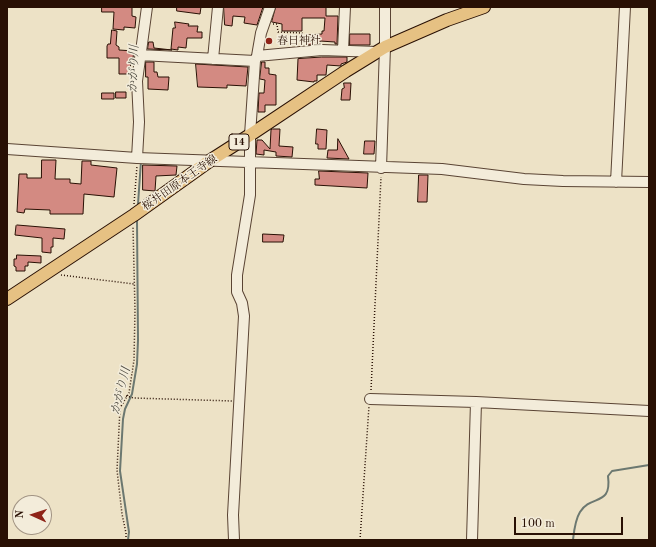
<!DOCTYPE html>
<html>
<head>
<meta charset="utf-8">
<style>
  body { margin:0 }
  #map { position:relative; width:656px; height:547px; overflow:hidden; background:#ede2c6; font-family:"Old Standard TT",serif }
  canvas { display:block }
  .frame { position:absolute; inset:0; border:8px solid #291004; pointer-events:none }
  .north { position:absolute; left:12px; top:495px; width:40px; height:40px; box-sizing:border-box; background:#f3ecda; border:1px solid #a29484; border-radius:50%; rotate:273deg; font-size:11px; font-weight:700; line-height:16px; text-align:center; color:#291004 }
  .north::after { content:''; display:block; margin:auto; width:14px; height:18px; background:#8f2418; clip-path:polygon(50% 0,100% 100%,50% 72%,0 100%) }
  .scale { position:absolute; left:514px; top:517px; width:109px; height:18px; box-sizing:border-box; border:2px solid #291004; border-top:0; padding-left:5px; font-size:12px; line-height:14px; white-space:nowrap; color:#291004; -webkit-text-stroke:3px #f3ecda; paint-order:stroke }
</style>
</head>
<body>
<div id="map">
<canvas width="656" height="547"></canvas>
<div class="frame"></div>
<div class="north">N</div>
<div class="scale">100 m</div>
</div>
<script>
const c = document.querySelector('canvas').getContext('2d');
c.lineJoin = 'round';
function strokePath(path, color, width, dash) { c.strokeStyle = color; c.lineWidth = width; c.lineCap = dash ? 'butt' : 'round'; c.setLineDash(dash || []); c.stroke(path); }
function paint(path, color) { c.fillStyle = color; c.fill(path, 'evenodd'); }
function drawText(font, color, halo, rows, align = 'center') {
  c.font = font + ' "Old Standard TT","Noto Serif JP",serif'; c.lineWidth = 3; c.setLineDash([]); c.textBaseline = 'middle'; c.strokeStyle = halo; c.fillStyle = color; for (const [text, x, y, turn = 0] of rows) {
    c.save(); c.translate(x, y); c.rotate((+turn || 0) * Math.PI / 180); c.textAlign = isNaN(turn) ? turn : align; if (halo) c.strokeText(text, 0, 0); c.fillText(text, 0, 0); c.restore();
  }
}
strokePath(new Path2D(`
  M 138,204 L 141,161
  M 128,540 L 129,532 L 120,471 L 123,419 L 125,409 L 132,394 L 137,364 L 138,340 L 137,221
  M 573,540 C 574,531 575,520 580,512 C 591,494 612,507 608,476 L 612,471 L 649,465`), '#6c7870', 2);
const building = new Path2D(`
  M 102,7 L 132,7 L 132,16 L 136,17 L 135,28 L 124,27 L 124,30 L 113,29 L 114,12 L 102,12 Z
  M 177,7 L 201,7 L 200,14 L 177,11 Z
  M 224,7 L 263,7 L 257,25 L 244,23 L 245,17 L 233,16 L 232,26 L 225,25 Z
  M 276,7 L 326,7 L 326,16 L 338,16 L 337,44 L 335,44 L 335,42 L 320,41 L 320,44 L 307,45 L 307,35 L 322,34 L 322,31 L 324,31 L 325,18 L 302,18 L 302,31 L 282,31 L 282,24 L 272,22 Z
  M 175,22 L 189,24 L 188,26 L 198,26 L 197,32 L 202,32 L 202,38 L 187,38 L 186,48 L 178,47 L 178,50 L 171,49 L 173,28 L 175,28 Z
  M 112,30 L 117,31 L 116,45 L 119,47 L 119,50 L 134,51 L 133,58 L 131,58 L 130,74 L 119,74 L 119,58 L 107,58 L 107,46 L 108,44 L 110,44 Z
  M 350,34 L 370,34 L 370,45 L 350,45 Z
  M 149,42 L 153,42 L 154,48 L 172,50 L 148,49 Z
  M 322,57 L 347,57 L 347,62 L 341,64 L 341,66 L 327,65 L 326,75 L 317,75 L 317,81 L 314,81 L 314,82 L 297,80 L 298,59 Z
  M 146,62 L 154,62 L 154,72 L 157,72 L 158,77 L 169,77 L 168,90 L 148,89 L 148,77 L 146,77 Z
  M 262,62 L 265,62 L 265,68 L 269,68 L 269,74 L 276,75 L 276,105 L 265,105 L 265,112 L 258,112 L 259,93 L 264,93 L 265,80 L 260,79 Z
  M 196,64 L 248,67 L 246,86 L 227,85 L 227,88 L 198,87 Z
  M 344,83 L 351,83 L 350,100 L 341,100 L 342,89 L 344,88 Z
  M 116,92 L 126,92 L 126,98 L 116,98 Z
  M 102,93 L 114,93 L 114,99 L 102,99 Z
  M 273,129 L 280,129 L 279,146 L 293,147 L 292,157 L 276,156 L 276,152 L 264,150 L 264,155 L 256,154 L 257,140 L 262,140 L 270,149 L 271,130 Z
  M 317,129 L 327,130 L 326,149 L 318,149 L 318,144 L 316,144 Z
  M 338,139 L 349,159 L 327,158 L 328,150 L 337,150 Z
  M 365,141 L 375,141 L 374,154 L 364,154 Z
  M 42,160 L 56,160 L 55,179 L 70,179 L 70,183 L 81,184 L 82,161 L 91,161 L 91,165 L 117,168 L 114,197 L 84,194 L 83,214 L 50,214 L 50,210 L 25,209 L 24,213 L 17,212 L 19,174 L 27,174 L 27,178 L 41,178 Z
  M 143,165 L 177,166 L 176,175 L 156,176 L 155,191 L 143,190 Z
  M 319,171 L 368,173 L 367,188 L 315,185 L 315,179 L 319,179 Z
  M 419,175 L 428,175 L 427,202 L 418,202 Z
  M 17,225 L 65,229 L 64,239 L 53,238 L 53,247 L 51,247 L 51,253 L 42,252 L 42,238 L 15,235 L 16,226 Z
  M 263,234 L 284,235 L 283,242 L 263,242 Z
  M 17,255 L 41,256 L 41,263 L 28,262 L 28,266 L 25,266 L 25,271 L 16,271 L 16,267 L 14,266 L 14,259 L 16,259 Z`);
paint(building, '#d38a82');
strokePath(building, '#291004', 1);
const minor = new Path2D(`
  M 343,50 L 345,7
  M 140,55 L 255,61
  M 257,56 L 322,50 L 377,52
  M 213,59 L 218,7
  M 7,149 L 137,158 L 442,169 L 524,179 L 563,181 L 649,182
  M 137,158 L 139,122 L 137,81 L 147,7
  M 381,168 L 385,47 L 385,7
  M 616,182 L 625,7
  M 370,399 L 476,402 L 649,411
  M 234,540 L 233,515 L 244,316 L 242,303 L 237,292 L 237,275 L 250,195 L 250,135 L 255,61 L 257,56 L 261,33 L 270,7
  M 472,540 L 476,402`);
const major = new Path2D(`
  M 7,299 L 134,215 L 211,160 L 250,135 L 346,71 L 385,47 L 447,20 L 484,7`);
strokePath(minor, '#5a4434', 12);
strokePath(major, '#291004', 14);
strokePath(new Path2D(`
  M 273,24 L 277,24 L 278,32 L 302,33 L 301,43
  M 134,204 L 137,166
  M 61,275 L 134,284
  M 371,390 L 381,177
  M 126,396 L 134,398 L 232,401
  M 126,540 L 126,533 L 122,514 L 117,470 L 120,408 L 129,393 L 134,360 L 135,310 L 133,227
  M 360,540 L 369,406`), '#291004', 1.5, [1, 2]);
strokePath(minor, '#f3ecda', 10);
strokePath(major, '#e6c183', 12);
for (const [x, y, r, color] of [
  [269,41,4,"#8f2418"]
]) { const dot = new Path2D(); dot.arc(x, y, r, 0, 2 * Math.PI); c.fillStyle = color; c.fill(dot); strokePath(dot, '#f3ecda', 1.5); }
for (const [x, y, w] of [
  [239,142,20]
]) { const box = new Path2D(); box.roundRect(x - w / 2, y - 8, w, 16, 3); c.fillStyle = '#f3ecda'; c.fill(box); strokePath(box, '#291004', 1); }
drawText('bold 10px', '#291004', null, [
  ["14",239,142]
]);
drawText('11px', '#291004', '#f3ecda', [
  ["春日神社",277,41]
], 'left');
drawText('11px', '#291004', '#f3ecda', [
  ["桜井田原本王寺線",180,183,-35]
]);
drawText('italic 12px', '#504d43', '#f3ecda', [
  ["かがり川",134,69,-88],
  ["かがり川",121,391,-76]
]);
</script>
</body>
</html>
